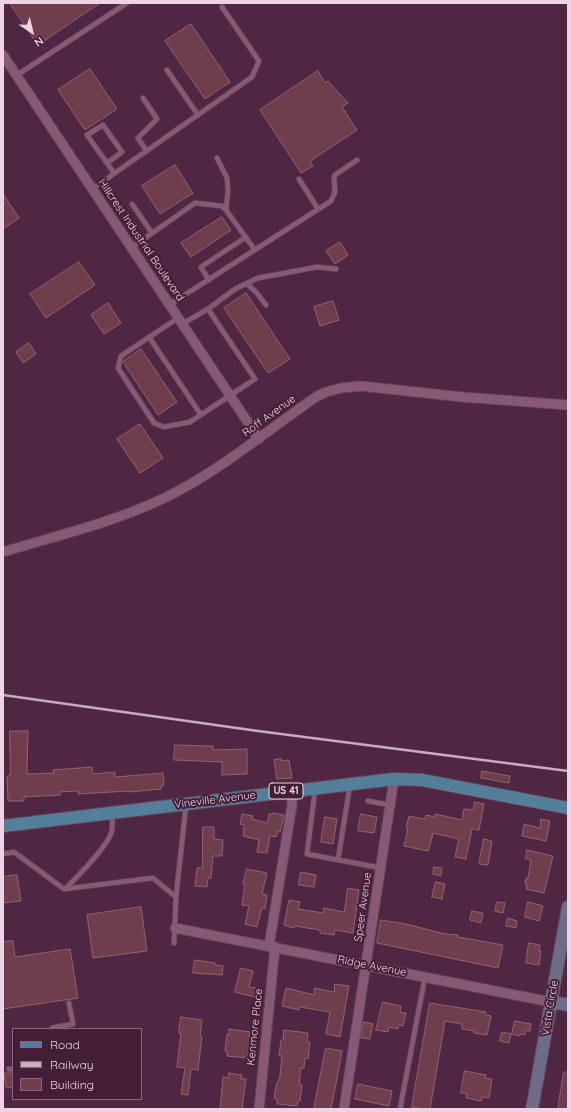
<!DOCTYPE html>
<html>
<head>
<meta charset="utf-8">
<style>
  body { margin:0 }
  #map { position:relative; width:571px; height:1112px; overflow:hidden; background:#4f2742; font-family:Quicksand,sans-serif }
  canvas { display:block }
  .frame { position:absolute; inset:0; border:4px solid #edd3e3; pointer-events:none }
  .legend { position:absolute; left:12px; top:1028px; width:130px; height:72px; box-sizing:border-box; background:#441d37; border:1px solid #88667c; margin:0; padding:5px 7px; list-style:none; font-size:12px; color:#edd3e3 }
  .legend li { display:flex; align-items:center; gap:8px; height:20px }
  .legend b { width:20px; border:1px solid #88667c }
  .north { position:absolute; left:12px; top:12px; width:40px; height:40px; -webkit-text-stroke:3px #441d37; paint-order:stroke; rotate:145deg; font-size:11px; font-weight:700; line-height:16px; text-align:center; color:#edd3e3 }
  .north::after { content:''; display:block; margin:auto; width:14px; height:18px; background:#edd3e3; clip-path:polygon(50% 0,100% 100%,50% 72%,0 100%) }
</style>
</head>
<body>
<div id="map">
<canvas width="571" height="1112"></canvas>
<div class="frame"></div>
<ul class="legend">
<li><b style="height:5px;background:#547f9b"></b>Road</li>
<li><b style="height:5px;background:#c9acbe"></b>Railway</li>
<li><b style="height:11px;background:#6f3e4d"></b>Building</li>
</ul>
<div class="north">N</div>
</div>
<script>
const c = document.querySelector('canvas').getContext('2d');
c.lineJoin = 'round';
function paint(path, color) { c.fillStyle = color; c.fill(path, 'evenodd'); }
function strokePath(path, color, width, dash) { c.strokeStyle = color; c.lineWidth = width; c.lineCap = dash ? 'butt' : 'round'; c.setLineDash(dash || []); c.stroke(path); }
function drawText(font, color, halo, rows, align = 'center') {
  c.font = font + ' Quicksand,sans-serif'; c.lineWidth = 4; c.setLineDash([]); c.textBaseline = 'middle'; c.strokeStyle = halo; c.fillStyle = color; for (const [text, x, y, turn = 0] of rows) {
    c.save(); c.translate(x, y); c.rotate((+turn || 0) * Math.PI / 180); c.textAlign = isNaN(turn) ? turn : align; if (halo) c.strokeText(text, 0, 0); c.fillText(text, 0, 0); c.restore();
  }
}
const building = new Path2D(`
  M 10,3 L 100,3 L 38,45 Z
  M 191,24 L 230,82 L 205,99 L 165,41 Z
  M 90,69 L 117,109 L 85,130 L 58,90 Z
  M 318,71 L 325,83 L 328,81 L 348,103 L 342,107 L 357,130 L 310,161 L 313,166 L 301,173 L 260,110 Z
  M 175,165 L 193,193 L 160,214 L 142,186 Z
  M 3,194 L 19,218 L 3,229 Z
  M 222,217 L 231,230 L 191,257 L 181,243 Z
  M 340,242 L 348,255 L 335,264 L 326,251 Z
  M 79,262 L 95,285 L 46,318 L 30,294 Z
  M 246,293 L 290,359 L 268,373 L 224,308 Z
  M 333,301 L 339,320 L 320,326 L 314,307 Z
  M 108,303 L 121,323 L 104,334 L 91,315 Z
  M 29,343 L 36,354 L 23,363 L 16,352 Z
  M 141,349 L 177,402 L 158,415 L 123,362 Z
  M 140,424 L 163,458 L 140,473 L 117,439 Z
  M 10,731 L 28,731 L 27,774 L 54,773 L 53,770 L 92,767 L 93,774 L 115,772 L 115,777 L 163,773 L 164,785 L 161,786 L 161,789 L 129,792 L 129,791 L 78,794 L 78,791 L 60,792 L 60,795 L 24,797 L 24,801 L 8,801 L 7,776 L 10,775 Z
  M 175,745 L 213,746 L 213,750 L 247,749 L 247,774 L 222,775 L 222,762 L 174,760 Z
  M 281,759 L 281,761 L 289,760 L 292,778 L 277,779 L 274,760 Z
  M 482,771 L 510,776 L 509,783 L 481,778 Z
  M 475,802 L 484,804 L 479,830 L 472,829 L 466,859 L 455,857 L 459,839 L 433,833 L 430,846 L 429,847 L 428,851 L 404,846 L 408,828 L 406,828 L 409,816 L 425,819 L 426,815 L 434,817 L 435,814 L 462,820 L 464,809 L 473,810 Z
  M 273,813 L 284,815 L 280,832 L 278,831 L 276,837 L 270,836 L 267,853 L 257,852 L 259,840 L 243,836 L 244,825 L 240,824 L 242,814 L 253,816 L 252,819 L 267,823 L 269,814 L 273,814 Z
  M 361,814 L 377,817 L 374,833 L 358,831 Z
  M 325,817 L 337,819 L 333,844 L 321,842 Z
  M 541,819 L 550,821 L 546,841 L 522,836 L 524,824 L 540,828 Z
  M 203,827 L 214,827 L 214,839 L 223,840 L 222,856 L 213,856 L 211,878 L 208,878 L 207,887 L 195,886 L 197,868 L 202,868 Z
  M 484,839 L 492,841 L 488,865 L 479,864 Z
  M 527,850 L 553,856 L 544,893 L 526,889 L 527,885 L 525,884 L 526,878 L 528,878 L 531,860 L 526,859 Z
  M 434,867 L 442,868 L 441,876 L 433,874 Z
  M 247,869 L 267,873 L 262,894 L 267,895 L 265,909 L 262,908 L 257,927 L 245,924 L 249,906 L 242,905 L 245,884 L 243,884 Z
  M 301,872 L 316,875 L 314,887 L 299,885 Z
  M 17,875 L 21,901 L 3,903 L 3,877 Z
  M 436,882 L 445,884 L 442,899 L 432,897 Z
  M 348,888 L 359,890 L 353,933 L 335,930 L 334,935 L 320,933 L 320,930 L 295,926 L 294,928 L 284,925 L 289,900 L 300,902 L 298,909 L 323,913 L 324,908 L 344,912 Z
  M 497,902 L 505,903 L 503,913 L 495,911 Z
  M 528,902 L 543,906 L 539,921 L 525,917 Z
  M 141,907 L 147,951 L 93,958 L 87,915 Z
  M 472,911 L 483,913 L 481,923 L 470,920 Z
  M 508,918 L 517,921 L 516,928 L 506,926 Z
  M 381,920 L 406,924 L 445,934 L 458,935 L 458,937 L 503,945 L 498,968 L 377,943 Z
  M 13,941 L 15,957 L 70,949 L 78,998 L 3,1009 L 3,942 Z
  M 529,943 L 540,945 L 539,951 L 541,951 L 539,965 L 526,963 Z
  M 195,960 L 215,963 L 215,965 L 223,966 L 222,975 L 193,973 Z
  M 241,968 L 253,971 L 249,987 L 256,988 L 254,997 L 235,992 Z
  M 335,984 L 349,986 L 340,1037 L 326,1034 L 330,1012 L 300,1007 L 299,1010 L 282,1006 L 286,988 L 314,995 L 315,988 L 334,992 Z
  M 383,1002 L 401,1006 L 400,1012 L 406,1013 L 403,1026 L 399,1025 L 398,1029 L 389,1027 L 388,1032 L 376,1030 Z
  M 430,1003 L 486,1012 L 486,1015 L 491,1016 L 487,1035 L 474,1033 L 474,1031 L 462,1029 L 462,1024 L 445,1021 L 430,1109 L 425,1109 L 412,1107 Z
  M 181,1017 L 202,1020 L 200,1036 L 202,1036 L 198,1070 L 191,1069 L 188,1095 L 181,1094 L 185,1068 L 177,1067 L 181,1033 L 179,1033 Z
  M 515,1021 L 531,1024 L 530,1031 L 526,1030 L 525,1035 L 520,1034 L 519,1036 L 512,1034 Z
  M 364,1022 L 373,1024 L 370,1039 L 361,1038 Z
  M 229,1029 L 250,1032 L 249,1037 L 252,1037 L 250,1054 L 248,1053 L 247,1058 L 227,1056 L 227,1051 L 225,1051 L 227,1034 L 229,1035 Z
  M 284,1030 L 308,1033 L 307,1042 L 310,1042 L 308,1059 L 305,1058 L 304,1068 L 301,1068 L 299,1084 L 302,1085 L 300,1101 L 298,1101 L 297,1106 L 277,1104 L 277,1099 L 274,1098 L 277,1082 L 278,1082 L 280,1076 L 282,1056 L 279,1056 L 281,1040 L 283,1040 Z
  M 502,1032 L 511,1034 L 509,1043 L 500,1041 Z
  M 326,1048 L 342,1051 L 336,1084 L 331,1109 L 314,1109 Z
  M 465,1071 L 486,1075 L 485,1078 L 492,1079 L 489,1098 L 482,1097 L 481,1101 L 466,1098 L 467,1094 L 461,1093 Z
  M 564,1072 L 568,1072 L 568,1109 L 558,1109 Z
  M 4,1073 L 13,1073 L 13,1087 L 7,1088 Z
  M 229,1073 L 242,1075 L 241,1079 L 246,1079 L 242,1109 L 220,1109 L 223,1077 L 228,1078 Z
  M 358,1084 L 392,1091 L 389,1106 L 355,1099 Z`);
paint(building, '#6f3e4d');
strokePath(building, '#956170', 1);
const lane = new Path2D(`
  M 167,70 L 198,115
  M 17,75 L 127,3
  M 143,98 L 157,119 L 138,138 L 146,150
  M 217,158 L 227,178 L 228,190 L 226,210
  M 107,163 L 122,152 L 103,125 L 87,135 L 114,173
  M 299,179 L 318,209
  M 92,189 L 252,77 L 259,61 L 222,7
  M 132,204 L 152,233
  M 131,248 L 195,203 L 222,206 L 226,210 L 255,250
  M 209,280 L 201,267 L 246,237
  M 247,284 L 256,292 L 266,305
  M 169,305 L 331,201 L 335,192 L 334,178 L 335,175 L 357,160
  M 208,309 L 235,289 L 258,278 L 317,267 L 336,269
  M 178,318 L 121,356 L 118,368 L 154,423 L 164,427 L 190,422 L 255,379 L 208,309 L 182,324
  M 149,337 L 201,415
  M 315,790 L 307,854 L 381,868
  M 368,801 L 390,805
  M 3,854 L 14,852 L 64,889 L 153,878 L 176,897
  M 338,860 L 350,785
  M 65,889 C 76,878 110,845 112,830 C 113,825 112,819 112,814
  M 174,943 L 176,897 L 186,805
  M 52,1028 L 73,1024 L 69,1003
  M 9,1069 L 13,1069
  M 400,1109 L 425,977`);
const street = new Path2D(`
  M 3,55 L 259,439
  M 3,552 C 62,534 125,520 180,490 C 229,463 271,428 316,397 L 326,392 L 341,388 L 361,386 L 462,397 L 568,405
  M 175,928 L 551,1002
  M 269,946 L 292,805 L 292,791
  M 259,1109 L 275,947
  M 344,1109 L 394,779`);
const secondary = new Path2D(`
  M 551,1002 L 568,1005
  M 532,1109 L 568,907`);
const primary = new Path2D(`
  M 3,826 L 394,779 L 422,780 L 568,808`);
strokePath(lane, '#67455c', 6);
strokePath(street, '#67455c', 11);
strokePath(secondary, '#67455c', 14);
strokePath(primary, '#67455c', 14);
strokePath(lane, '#865a76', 4.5);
strokePath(street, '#865a76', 9);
strokePath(secondary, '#6d6c89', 12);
strokePath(primary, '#547f9b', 12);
strokePath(new Path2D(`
  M 3,695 L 258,731 L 568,771`), '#c9acbe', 2.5);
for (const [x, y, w] of [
  [286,791,34]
]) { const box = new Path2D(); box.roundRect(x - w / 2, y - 8, w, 16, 3); c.fillStyle = '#441d37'; c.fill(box); strokePath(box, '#edd3e3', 1); }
drawText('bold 10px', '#edd3e3', null, [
  ["US 41",286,791]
]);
drawText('11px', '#edd3e3', '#441d37', [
  ["Hillcrest Industrial Boulevard",141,240,56],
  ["Roff Avenue",269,416,-36],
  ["Vineville Avenue",215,800,-7],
  ["Speer Avenue",363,907,-82],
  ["Ridge Avenue",372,966,11],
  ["Vista Circle",550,1008,-80],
  ["Kenmore Place",255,1027,-84]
]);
</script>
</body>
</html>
